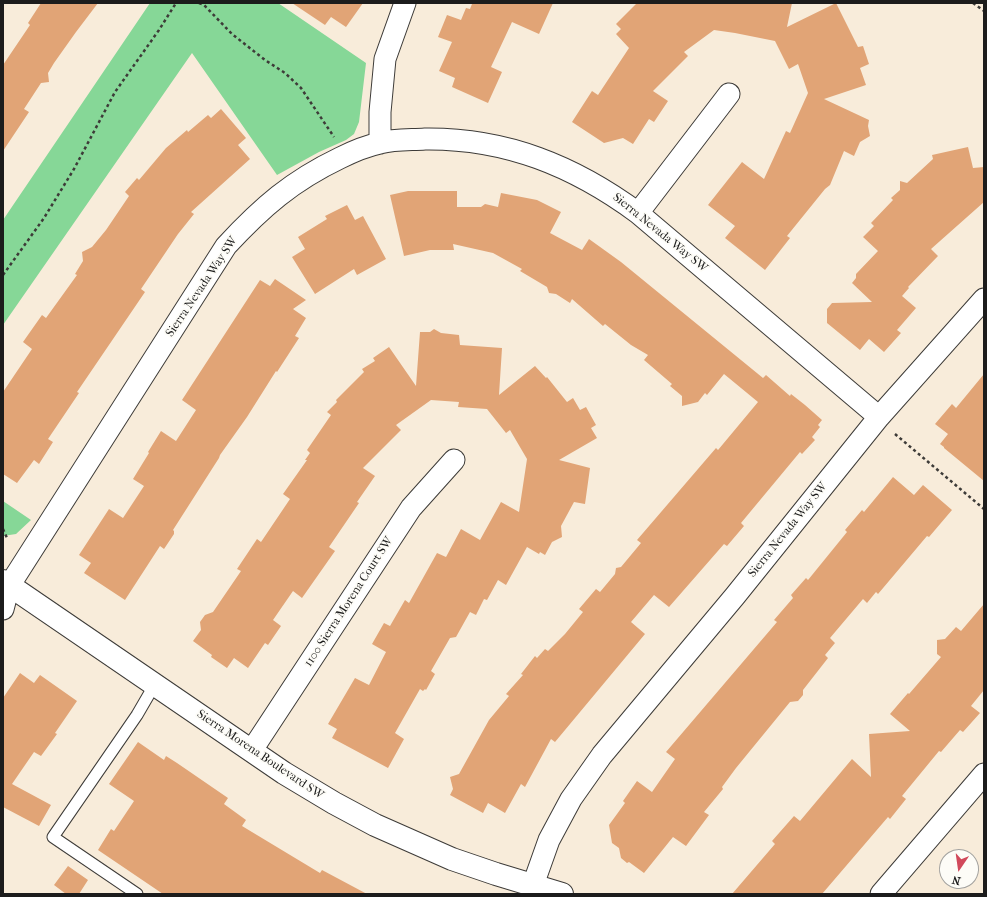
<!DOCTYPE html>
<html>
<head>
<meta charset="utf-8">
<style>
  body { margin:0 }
  #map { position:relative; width:987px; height:897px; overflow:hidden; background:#f8ecda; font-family:"IM FELL French Canon",serif }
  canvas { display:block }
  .frame { position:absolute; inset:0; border:4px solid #1c1c1c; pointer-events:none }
  .north { position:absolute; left:939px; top:849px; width:40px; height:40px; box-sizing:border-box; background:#fdfcf7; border:1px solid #a3a29f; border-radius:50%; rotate:193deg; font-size:11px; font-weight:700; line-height:16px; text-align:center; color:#1c1c1c }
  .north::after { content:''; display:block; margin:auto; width:14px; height:18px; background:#d1495b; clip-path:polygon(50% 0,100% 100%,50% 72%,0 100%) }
</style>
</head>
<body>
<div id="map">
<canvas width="987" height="897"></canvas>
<div class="frame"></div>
<div class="north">N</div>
</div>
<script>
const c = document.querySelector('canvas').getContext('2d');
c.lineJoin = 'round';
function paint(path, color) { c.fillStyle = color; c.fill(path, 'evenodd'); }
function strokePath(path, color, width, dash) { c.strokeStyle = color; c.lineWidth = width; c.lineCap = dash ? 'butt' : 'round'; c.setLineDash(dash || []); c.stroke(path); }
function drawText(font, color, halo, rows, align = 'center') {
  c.font = font + ' "IM FELL French Canon",serif'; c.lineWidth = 3.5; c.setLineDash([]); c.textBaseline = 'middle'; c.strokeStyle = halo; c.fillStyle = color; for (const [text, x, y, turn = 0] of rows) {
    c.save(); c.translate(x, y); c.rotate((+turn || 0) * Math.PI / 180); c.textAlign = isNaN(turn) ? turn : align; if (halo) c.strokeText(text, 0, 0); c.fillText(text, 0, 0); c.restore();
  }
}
paint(new Path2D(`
  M 150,3 L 278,3 L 366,63 L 359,122 L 354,134 L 346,140 L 319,152 L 277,175 L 192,53 L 3,325 L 3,220 Z
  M 3,501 L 31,520 L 16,534 L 3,536 Z`), '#86d797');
paint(new Path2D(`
  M 41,3 L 98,3 L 76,32 L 54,63 L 48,73 L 49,82 L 41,83 L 24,109 L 29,112 L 3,151 L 3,65 L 30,25 L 28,23 Z
  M 292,3 L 363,3 L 346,27 L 331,17 L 325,25 Z
  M 470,3 L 553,3 L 539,34 L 512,22 L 491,67 L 502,72 L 488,103 L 452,87 L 455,78 L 439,71 L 452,42 L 438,37 L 447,15 L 461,20 L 466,8 L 470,9 L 472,4 Z
  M 637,3 L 792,3 L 787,27 L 836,3 L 858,47 L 863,46 L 869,64 L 860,68 L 866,85 L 824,99 L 869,120 L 868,126 L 870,136 L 860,142 L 854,156 L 844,151 L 830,185 L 825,189 L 787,236 L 790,238 L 765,270 L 725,238 L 735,226 L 708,205 L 742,162 L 764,179 L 786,131 L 790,133 L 808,93 L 798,64 L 789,69 L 775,41 L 735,33 L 714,30 L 684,52 L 688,56 L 653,91 L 668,101 L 654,122 L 649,119 L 633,144 L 623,138 L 604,143 L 572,122 L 592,91 L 598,95 L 629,48 L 616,34 L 621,29 L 616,24 Z
  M 221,109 L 246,138 L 238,145 L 250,159 L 191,212 L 194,214 L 178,234 L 141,289 L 145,292 L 77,392 L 79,393 L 48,439 L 53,442 L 39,464 L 34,460 L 17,483 L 3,474 L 3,392 L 32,349 L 23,342 L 42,315 L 46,318 L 77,275 L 75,274 L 83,261 L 82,252 L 92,247 L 106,230 L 129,196 L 125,192 L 137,178 L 139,180 L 166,148 L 187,130 L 188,132 L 208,115 L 211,118 Z
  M 968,147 L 973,168 L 984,167 L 984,202 L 931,249 L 938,256 L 908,287 L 909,288 L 902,296 L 916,308 L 897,330 L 901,333 L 884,352 L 869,339 L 860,350 L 827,323 L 827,309 L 832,303 L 872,302 L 852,283 L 856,278 L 856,274 L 878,251 L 863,237 L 874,226 L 871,223 L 893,200 L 891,198 L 900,190 L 900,181 L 907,183 L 933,159 L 932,155 Z
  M 408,191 L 457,191 L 457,207 L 481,207 L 485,204 L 498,207 L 501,193 L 537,200 L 561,212 L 550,233 L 582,250 L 589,239 L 621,262 L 763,378 L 766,375 L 790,396 L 791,394 L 805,405 L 822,420 L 818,425 L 820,427 L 812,437 L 815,440 L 802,454 L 800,452 L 741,523 L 744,526 L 727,546 L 724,544 L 669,607 L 654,595 L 631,622 L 645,634 L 555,742 L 551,739 L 525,787 L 521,784 L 505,813 L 488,803 L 483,813 L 450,795 L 453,789 L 450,777 L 459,774 L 489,720 L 509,696 L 506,694 L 523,675 L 521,674 L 535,656 L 537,658 L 545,649 L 548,651 L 565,634 L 583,612 L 579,609 L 596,589 L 600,592 L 615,574 L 616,568 L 621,567 L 641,543 L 637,540 L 716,448 L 718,450 L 758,402 L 724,374 L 707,395 L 705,393 L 698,402 L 682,406 L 682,396 L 670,386 L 672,384 L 644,360 L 648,355 L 631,345 L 605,324 L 603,326 L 572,299 L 570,303 L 556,294 L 549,293 L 547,287 L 520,271 L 522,269 L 493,253 L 453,244 L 454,250 L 430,250 L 404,256 L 390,195 Z
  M 347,205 L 355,220 L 363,216 L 386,259 L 357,275 L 354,269 L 315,294 L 292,257 L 305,249 L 298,237 L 327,219 L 325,216 Z
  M 275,279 L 306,300 L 293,309 L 306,318 L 295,336 L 299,338 L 277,372 L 276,371 L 247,417 L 220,455 L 219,458 L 173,530 L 174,531 L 174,534 L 164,549 L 160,546 L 125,600 L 84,573 L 91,563 L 79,555 L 109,509 L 123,518 L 144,486 L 133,479 L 149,453 L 148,452 L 161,431 L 176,441 L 196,410 L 182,400 L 260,280 L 270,286 Z
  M 434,329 L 441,333 L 459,335 L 460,345 L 502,348 L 499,395 L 535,366 L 546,378 L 547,377 L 567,402 L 573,398 L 580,410 L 586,407 L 596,425 L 591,428 L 597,438 L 559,460 L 590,468 L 585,504 L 574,502 L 561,526 L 562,537 L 552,542 L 545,555 L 540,552 L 539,554 L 527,547 L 506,585 L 498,580 L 487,600 L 484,599 L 476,615 L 470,612 L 456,637 L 450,638 L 431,671 L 435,674 L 426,690 L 425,689 L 423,691 L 420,689 L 395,733 L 404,739 L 388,768 L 332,738 L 337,729 L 328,724 L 355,678 L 369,685 L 386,652 L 372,644 L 384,623 L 390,626 L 405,600 L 409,603 L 437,553 L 446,557 L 461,529 L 480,540 L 501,502 L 519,512 L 527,459 L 510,430 L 506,433 L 487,409 L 458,407 L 459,402 L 431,400 L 396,425 L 401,430 L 363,468 L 375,476 L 357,502 L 359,503 L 329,547 L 335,551 L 302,598 L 293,591 L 273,620 L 281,626 L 268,645 L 265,643 L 248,668 L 234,658 L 227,668 L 211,657 L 212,655 L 193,641 L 201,630 L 200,622 L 205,615 L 213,612 L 241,571 L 237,569 L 257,539 L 261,542 L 290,499 L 283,494 L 307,460 L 305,460 L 310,453 L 307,450 L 331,415 L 327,412 L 337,402 L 336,400 L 364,372 L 362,369 L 375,361 L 373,358 L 389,347 L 416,386 L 420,332 L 430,332 Z
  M 984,374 L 984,481 L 944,448 L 944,447 L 940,444 L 948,434 L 935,424 L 952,404 L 956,408 Z
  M 893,477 L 914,495 L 923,485 L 952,510 L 929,537 L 927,536 L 878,594 L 876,592 L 867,603 L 863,599 L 830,638 L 835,643 L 825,655 L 828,658 L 803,690 L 803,695 L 798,701 L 790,702 L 736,768 L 722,787 L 723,789 L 704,812 L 709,815 L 686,846 L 673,837 L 644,873 L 629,862 L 627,863 L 621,858 L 619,848 L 612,843 L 609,825 L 625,803 L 623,801 L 637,781 L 652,792 L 675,759 L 666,752 L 777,622 L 774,620 L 793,598 L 791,595 L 806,578 L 808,580 L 847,532 L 845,530 L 862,510 L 864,512 Z
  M 984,604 L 984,690 L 971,706 L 980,713 L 963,732 L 960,730 L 941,752 L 939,751 L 902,796 L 906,799 L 890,819 L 888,817 L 822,894 L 732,894 L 775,844 L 772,841 L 794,816 L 800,821 L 852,759 L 871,777 L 869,734 L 910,731 L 890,714 L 908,693 L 909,694 L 941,657 L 937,654 L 937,640 L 945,639 L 956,627 L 961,631 Z
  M 20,673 L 34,683 L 40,675 L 77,701 L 55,733 L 57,734 L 41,756 L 34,752 L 12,784 L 51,805 L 39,826 L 3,807 L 3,698 Z
  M 138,742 L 164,760 L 166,756 L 177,763 L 228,798 L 224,804 L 246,820 L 242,826 L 320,873 L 322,870 L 367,894 L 163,894 L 98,850 L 111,829 L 114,831 L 134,801 L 109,784 Z
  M 68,866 L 88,880 L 79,894 L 66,894 L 54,885 Z`), '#e1a476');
const service = new Path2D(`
  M 137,894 L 53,837 L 137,715 L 155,684`);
const minor = new Path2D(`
  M 380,143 L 380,112 L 385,59 L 405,3
  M 638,213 L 729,94
  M 3,609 L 9,586 L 226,246 C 262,207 292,181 340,158 C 352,152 366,146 380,143 C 394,139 410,140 425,139 C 506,138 574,166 638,213 L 879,417
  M 252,750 L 411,508 L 454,460
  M 533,885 L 549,840 L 571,799 L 602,755 L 735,596 L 879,417 L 984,299
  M 881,894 L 984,774`);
const tertiary = new Path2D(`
  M 3,581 L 284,773 L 334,803 L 375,825 L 452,859 L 496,874 L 562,894`);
strokePath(service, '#3d3b38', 13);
strokePath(minor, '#3d3b38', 23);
strokePath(tertiary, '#3d3b38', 24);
strokePath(new Path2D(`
  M 199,3 L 204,5 L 232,34 L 265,60 L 285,73 L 301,88 L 334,137
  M 973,3 L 984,11
  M 3,275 L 44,218 L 74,169 L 115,92 L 159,30 L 176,3
  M 895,434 L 984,509
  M 3,529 L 7,538`), '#3d3b38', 2.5, [3, 3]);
strokePath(service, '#fff', 11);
strokePath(minor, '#fff', 21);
strokePath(tertiary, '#fff', 22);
drawText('12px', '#1c1c1c', '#fdfcf7', [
  ["Sierra Nevada Way SW",660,233,39],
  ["Sierra Nevada Way SW",202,287,-56],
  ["Sierra Nevada Way SW",788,530,-51],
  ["1100 Sierra Morena Court SW",349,602,-57],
  ["Sierra Morena Boulevard SW",260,755,34]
]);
</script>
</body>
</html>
